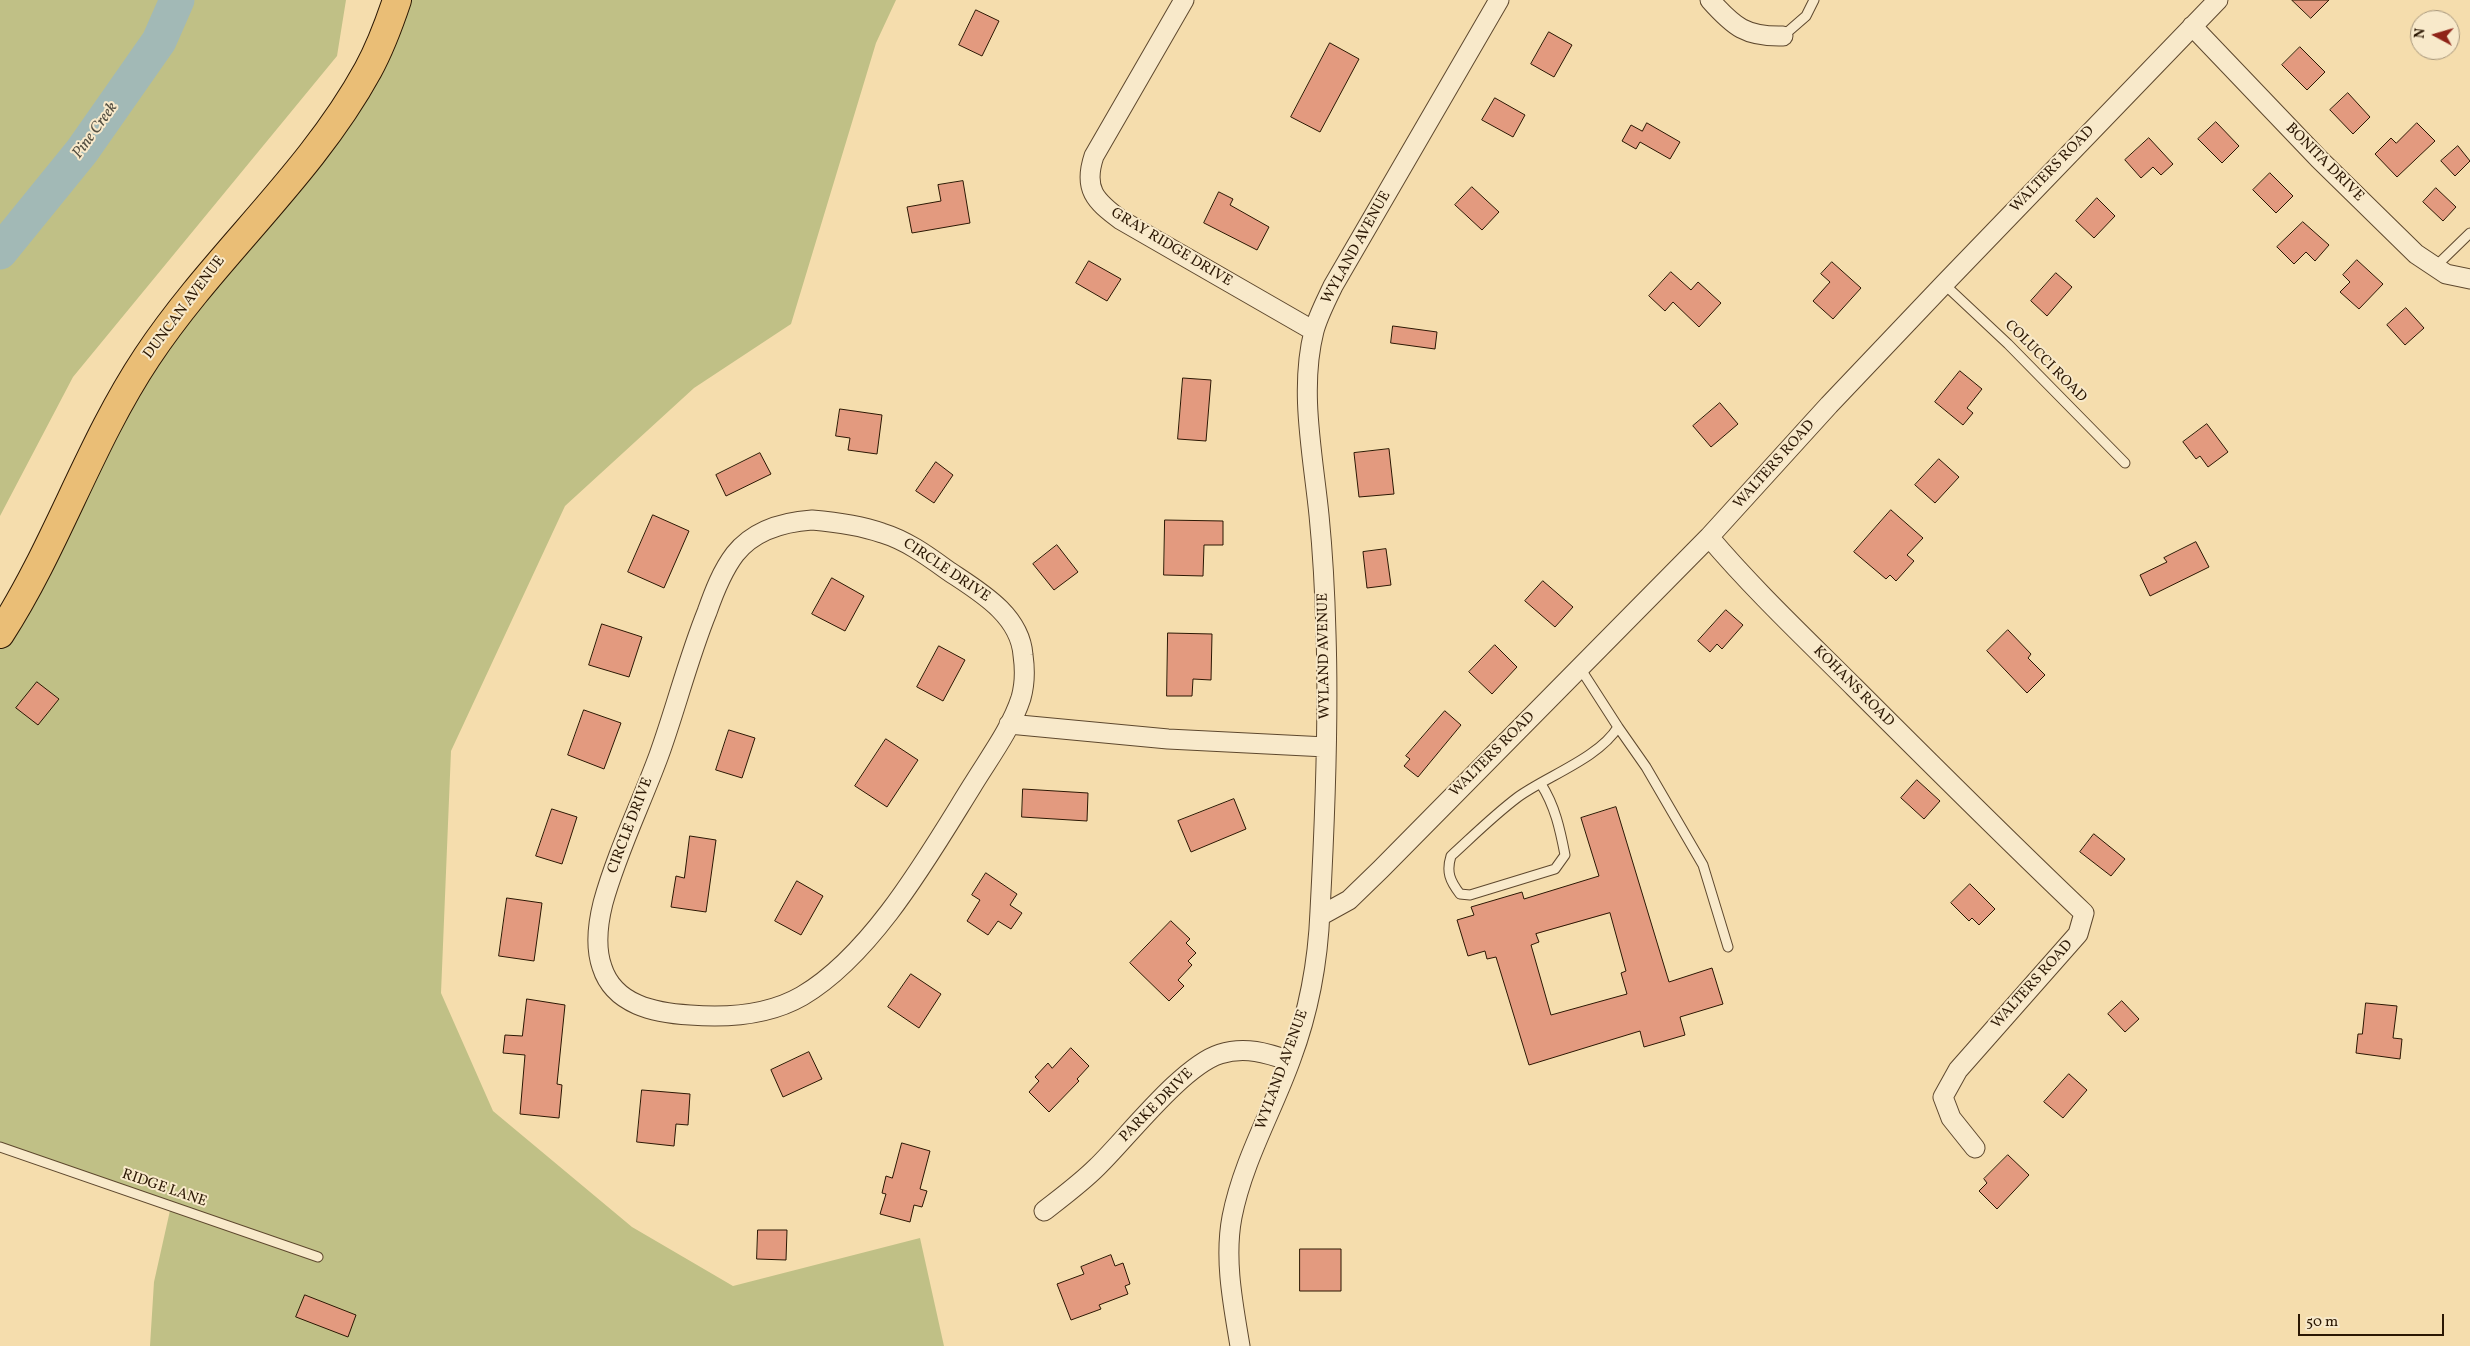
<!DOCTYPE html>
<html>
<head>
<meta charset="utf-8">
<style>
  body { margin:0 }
  #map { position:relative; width:2470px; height:1346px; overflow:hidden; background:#f5ddad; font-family:Vollkorn,serif }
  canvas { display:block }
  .north { position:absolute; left:2410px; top:10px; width:50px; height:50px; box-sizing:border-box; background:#f8e9ca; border:1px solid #a6957a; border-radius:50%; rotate:276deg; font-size:14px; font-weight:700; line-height:20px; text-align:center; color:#2b1703 }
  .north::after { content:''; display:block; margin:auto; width:18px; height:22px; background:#8f2418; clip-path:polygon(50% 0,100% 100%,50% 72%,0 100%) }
  .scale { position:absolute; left:2298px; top:1314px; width:146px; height:22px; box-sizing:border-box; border:2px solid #2b1703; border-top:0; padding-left:6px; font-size:15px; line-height:18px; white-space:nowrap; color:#2b1703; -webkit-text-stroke:4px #f8e9ca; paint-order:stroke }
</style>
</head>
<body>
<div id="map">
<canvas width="2470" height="1346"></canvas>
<div class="north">N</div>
<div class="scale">50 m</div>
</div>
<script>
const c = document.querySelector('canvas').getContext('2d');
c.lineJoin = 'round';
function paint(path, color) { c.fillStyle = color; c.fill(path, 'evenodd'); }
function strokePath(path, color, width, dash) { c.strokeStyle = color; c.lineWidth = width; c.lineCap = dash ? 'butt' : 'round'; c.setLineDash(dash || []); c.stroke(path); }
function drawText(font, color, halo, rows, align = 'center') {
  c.font = font + ' Vollkorn,serif'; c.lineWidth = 4; c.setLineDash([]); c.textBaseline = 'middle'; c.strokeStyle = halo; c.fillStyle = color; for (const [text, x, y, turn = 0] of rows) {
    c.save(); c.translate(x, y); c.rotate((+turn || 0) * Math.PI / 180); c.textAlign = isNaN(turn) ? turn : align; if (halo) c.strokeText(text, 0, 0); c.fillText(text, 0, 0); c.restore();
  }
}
paint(new Path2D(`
  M 0,0 L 346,0 L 337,56 L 73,377 L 0,516 Z
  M 397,0 L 896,0 L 876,43 L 791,324 L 694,388 L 565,506 L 451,751 L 441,993 L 493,1111 L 632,1227 L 733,1286 L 920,1238 L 944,1346 L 150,1346 L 154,1282 L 171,1206 L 0,1147 L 0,634 L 117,409 L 294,175 Z`), '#c0c086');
strokePath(new Path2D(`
  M 0,252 L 82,151 L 159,41 L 177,0`), '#a2b9b6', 35);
const building = new Path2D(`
  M 2292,0 L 2329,0 L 2311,18 Z
  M 976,10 L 999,21 L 982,56 L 959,45 Z
  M 1549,32 L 1572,45 L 1554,77 L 1531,64 Z
  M 1330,43 L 1359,59 L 1320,132 L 1291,117 Z
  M 2300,47 L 2325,72 L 2307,90 L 2282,65 Z
  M 2348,93 L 2370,117 L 2353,134 L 2330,110 Z
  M 1495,98 L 1525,115 L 1513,137 L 1482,120 Z
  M 2216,122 L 2239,146 L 2222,163 L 2198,139 Z
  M 1647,123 L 1680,142 L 1670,159 L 1640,142 L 1636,149 L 1622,141 L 1631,125 L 1642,131 Z
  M 2417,123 L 2435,141 L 2397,177 L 2375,154 L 2391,138 L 2396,143 Z
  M 2149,138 L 2173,164 L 2161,175 L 2153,167 L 2141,178 L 2125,160 Z
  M 2458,146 L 2470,161 L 2455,176 L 2441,161 Z
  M 2270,173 L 2293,196 L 2276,213 L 2253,190 Z
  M 963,181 L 970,223 L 912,233 L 907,207 L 941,201 L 938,185 Z
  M 1472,187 L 1499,212 L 1482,230 L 1455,205 Z
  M 2436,188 L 2456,207 L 2443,221 L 2423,202 Z
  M 1219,192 L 1233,199 L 1230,205 L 1269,227 L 1257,250 L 1204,223 Z
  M 2097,198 L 2115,216 L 2094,238 L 2076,221 Z
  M 2303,222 L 2329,245 L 2315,261 L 2306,252 L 2294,264 L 2277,247 Z
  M 2357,260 L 2383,284 L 2359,309 L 2340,292 L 2350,282 L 2343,275 Z
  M 1089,261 L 1121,279 L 1107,301 L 1076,283 Z
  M 1832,262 L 1861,288 L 1833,319 L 1813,301 L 1830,282 L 1821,274 Z
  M 1671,272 L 1691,290 L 1698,282 L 1721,303 L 1699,327 L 1673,302 L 1665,311 L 1649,296 Z
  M 2056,273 L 2072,287 L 2047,316 L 2031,301 Z
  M 2406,308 L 2424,328 L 2405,345 L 2387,325 Z
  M 1393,326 L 1437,332 L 1435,349 L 1391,343 Z
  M 1960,371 L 1982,389 L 1967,408 L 1973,413 L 1963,425 L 1935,402 Z
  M 1183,378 L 1211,380 L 1206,441 L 1178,439 Z
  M 1720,403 L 1738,424 L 1711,447 L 1693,426 Z
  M 840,409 L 882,415 L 877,454 L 848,450 L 850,438 L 836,436 Z
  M 2207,424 L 2228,452 L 2208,467 L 2200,456 L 2196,459 L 2183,442 Z
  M 1389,449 L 1394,494 L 1359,497 L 1354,453 Z
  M 760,453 L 771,474 L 726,496 L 716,475 Z
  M 1939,459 L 1959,477 L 1935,503 L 1915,485 Z
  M 936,462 L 953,475 L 934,503 L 916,491 Z
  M 1891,510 L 1923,538 L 1907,555 L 1914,561 L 1896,581 L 1890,575 L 1886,579 L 1854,552 Z
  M 653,515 L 689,531 L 664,588 L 628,572 Z
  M 1165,520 L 1223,521 L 1223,545 L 1204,545 L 1203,576 L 1164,575 Z
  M 2196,542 L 2209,567 L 2150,596 L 2140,575 L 2167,562 L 2164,558 Z
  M 1057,545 L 1078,572 L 1054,590 L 1033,564 Z
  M 1386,549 L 1391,585 L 1367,588 L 1363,552 Z
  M 832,578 L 864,596 L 845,631 L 812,614 Z
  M 1543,581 L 1573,607 L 1555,627 L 1525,601 Z
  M 1726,610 L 1743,625 L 1722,649 L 1717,644 L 1710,652 L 1698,641 Z
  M 602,624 L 642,637 L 629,677 L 589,665 Z
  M 2008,630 L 2031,654 L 2028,658 L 2045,675 L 2027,693 L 1987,651 Z
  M 1168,633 L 1212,634 L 1211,680 L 1193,679 L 1192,696 L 1167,696 Z
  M 1495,645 L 1517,667 L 1492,694 L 1469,672 Z
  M 939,646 L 965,660 L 943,701 L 917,687 Z
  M 37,682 L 59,699 L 38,725 L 16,708 Z
  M 584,710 L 621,723 L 604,769 L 568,755 Z
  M 1445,711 L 1461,725 L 1418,777 L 1404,766 L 1410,759 L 1406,756 Z
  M 729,730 L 755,738 L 742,778 L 716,770 Z
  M 886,739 L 918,760 L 887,807 L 855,786 Z
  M 1917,780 L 1940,801 L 1924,819 L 1901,798 Z
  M 1023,789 L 1088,793 L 1087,821 L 1022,817 Z
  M 1234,799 L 1246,829 L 1191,852 L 1178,821 Z
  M 1616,807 L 1669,982 L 1712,968 L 1723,1004 L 1680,1017 L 1685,1035 L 1644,1047 L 1640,1031 L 1529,1065 L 1496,957 L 1487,959 L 1485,951 L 1468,956 L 1457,920 L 1474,915 L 1471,907 L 1522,892 L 1524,899 L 1599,876 L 1581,818 ZM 1610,913 L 1626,971 L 1621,973 L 1627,994 L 1551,1015 L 1531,945 L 1539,942 L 1536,934 Z
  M 552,809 L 577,817 L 562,864 L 536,856 Z
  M 2094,834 L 2125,859 L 2111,876 L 2080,852 Z
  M 690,836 L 716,840 L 706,912 L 671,907 L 676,876 L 684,878 Z
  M 986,873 L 1017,894 L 1010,905 L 1022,913 L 1011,929 L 998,921 L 988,935 L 967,921 L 980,900 L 972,895 Z
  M 797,881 L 823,896 L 801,935 L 775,921 Z
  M 1970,884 L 1995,909 L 1979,925 L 1972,918 L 1969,921 L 1951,903 Z
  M 507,898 L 542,903 L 534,961 L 499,956 Z
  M 1171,921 L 1190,939 L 1186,943 L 1196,953 L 1188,961 L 1192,965 L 1178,980 L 1184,986 L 1169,1001 L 1130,963 Z
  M 911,974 L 941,994 L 919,1028 L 888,1007 Z
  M 527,999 L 565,1005 L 557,1084 L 562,1085 L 559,1118 L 520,1114 L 525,1055 L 503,1053 L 505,1035 L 522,1036 Z
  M 2122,1001 L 2139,1019 L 2125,1032 L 2108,1014 Z
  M 2366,1003 L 2397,1006 L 2393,1038 L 2402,1039 L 2400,1059 L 2356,1053 L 2358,1034 L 2362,1034 Z
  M 1071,1048 L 1089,1066 L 1077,1079 L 1079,1081 L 1049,1112 L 1029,1092 L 1039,1081 L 1035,1077 L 1048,1063 L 1052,1068 Z
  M 809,1052 L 822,1079 L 783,1097 L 771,1070 Z
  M 2069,1074 L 2087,1090 L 2063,1118 L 2044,1102 Z
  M 642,1090 L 690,1094 L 688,1125 L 676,1124 L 674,1146 L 637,1142 Z
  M 902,1143 L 930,1151 L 920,1189 L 927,1191 L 922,1207 L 914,1205 L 910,1222 L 880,1214 L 886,1194 L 882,1193 L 886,1176 L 892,1178 Z
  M 2008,1155 L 2029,1175 L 1997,1209 L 1979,1191 L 1987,1183 L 1984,1179 Z
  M 758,1230 L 787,1230 L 786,1260 L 757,1259 Z
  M 1300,1249 L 1341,1249 L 1341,1291 L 1300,1291 Z
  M 1111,1255 L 1115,1266 L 1123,1263 L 1130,1284 L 1125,1286 L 1128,1294 L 1099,1305 L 1101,1309 L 1071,1320 L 1057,1284 L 1084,1274 L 1081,1267 Z
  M 305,1295 L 356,1315 L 348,1337 L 296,1317 Z`);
paint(building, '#e39a7f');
strokePath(building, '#2b1703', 1);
const service = new Path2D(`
  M 1783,36 L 1806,16 L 1814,0
  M 2435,267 L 2470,233
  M 1944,284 L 2008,344 L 2125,463
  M 1618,727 L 1646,767 L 1703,865 L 1728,947
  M 1541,784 C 1555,806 1560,829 1565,855 L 1555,869 L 1470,895 L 1460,894 C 1450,881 1446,872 1451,856 C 1473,836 1494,815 1518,797 C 1547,776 1599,758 1618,727 L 1580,668
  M 0,1147 L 318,1257`);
const minor = new Path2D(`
  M 1184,0 L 1094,156 C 1083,189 1095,201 1121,220 L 1314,331
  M 1710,0 C 1734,27 1746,37 1783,36
  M 2192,26 L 2319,159 L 2416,254 L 2446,274 L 2470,279
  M 812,520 C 835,522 859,525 882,533 C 908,541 929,557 950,572 C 980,592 1020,615 1023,655 C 1025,669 1025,684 1021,698 C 1011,729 989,758 972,786 C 929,855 873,954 802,996 C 769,1015 727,1018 690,1015 C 655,1013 614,1005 602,967 C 595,947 598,923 603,903 C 617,852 641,804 659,755 C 676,708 688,659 707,612 C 714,592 722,571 735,554 C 754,530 783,522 812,520 Z
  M 1709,537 C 1754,590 1805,638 1854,687 C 1930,763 2006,839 2084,913 L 2078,934 L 1958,1070 L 1943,1097 L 1951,1118 L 1975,1148
  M 1009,724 L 1168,739 L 1326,747
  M 1320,916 L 1349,900 L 1381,869 L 1709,537 L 1829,405 L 1944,284 L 2218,0
  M 1044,1211 C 1062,1197 1081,1183 1097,1167 C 1127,1138 1182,1066 1220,1054 C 1245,1046 1267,1053 1290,1061
  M 1240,1346 C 1233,1304 1224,1259 1232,1217 C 1243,1161 1272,1112 1291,1059 C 1309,1011 1318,962 1320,911 C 1325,819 1329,726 1326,634 C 1325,594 1323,555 1319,515 C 1313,455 1299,390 1314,331 C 1318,316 1326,301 1333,286 L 1499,0`);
const primary = new Path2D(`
  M 0,634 C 57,546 89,444 147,357 C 214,256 310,176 368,70 C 380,48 389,24 397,0`);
strokePath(service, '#5e482e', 11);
strokePath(minor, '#5e482e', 21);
strokePath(primary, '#2b1703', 30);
strokePath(service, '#f8e9ca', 9);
strokePath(minor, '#f8e9ca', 19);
strokePath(primary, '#eabe76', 28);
drawText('15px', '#2b1703', '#f8e9ca', [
  ["BONITA DRIVE",2324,163,45],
  ["WALTERS ROAD",2053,170,-46],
  ["GRAY RIDGE DRIVE",1171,248,31],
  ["WYLAND AVENUE",1357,248,-61],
  ["DUNCAN AVENUE",185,308,-53],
  ["COLUCCI ROAD",2045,362,45],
  ["WALTERS ROAD",1775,465,-48],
  ["CIRCLE DRIVE",946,571,34],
  ["WYLAND AVENUE",1325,656,-91],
  ["KOHANS ROAD",1853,687,45],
  ["WALTERS ROAD",1493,755,-45],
  ["CIRCLE DRIVE",631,826,-69],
  ["WALTERS ROAD",2033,985,-48],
  ["WYLAND AVENUE",1283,1070,-70],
  ["PARKE DRIVE",1157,1106,-45],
  ["RIDGE LANE",164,1189,19]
]);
drawText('italic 16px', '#555042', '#f8e9ca', [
  ["Pine Creek",96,131,-54]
]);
</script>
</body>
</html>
